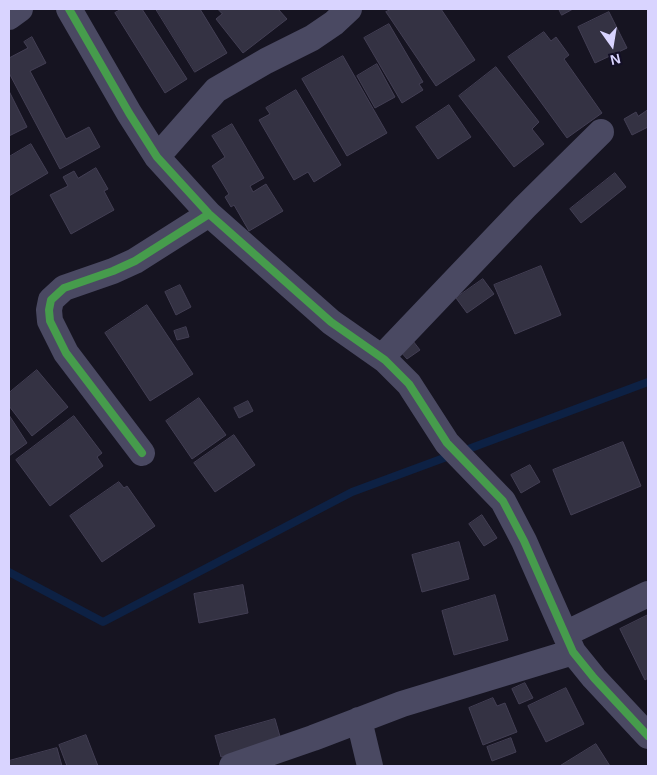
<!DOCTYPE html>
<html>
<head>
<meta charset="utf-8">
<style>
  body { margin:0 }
  #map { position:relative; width:657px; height:775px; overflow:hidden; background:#161421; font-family:Helvetica,sans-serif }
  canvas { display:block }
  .frame { position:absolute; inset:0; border:10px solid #d9d4ff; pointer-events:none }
  .north { position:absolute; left:587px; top:20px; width:50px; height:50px; -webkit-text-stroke:4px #130f26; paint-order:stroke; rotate:167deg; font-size:14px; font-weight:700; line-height:20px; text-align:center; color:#d9d4ff }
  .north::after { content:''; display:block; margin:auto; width:18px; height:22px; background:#d9d4ff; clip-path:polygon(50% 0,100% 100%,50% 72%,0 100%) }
</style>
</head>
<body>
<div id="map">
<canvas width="657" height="775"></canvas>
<div class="frame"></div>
<div class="north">N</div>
</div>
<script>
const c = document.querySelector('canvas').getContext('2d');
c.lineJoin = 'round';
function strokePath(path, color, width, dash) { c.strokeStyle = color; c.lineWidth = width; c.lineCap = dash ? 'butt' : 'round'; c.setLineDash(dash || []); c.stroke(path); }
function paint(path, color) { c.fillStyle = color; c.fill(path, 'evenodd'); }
strokePath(new Path2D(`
  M 463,451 L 648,382
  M 9,572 L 103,622 L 352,492 L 452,455`), '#0d2144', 8);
const building = new Path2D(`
  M 122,9 L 142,9 L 187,79 L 165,93 L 115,13 Z
  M 156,9 L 200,9 L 227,53 L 195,72 Z
  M 218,9 L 278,9 L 287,19 L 243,53 L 216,19 L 222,14 Z
  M 392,9 L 441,9 L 475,60 L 436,86 L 386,12 Z
  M 559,9 L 573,9 L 562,15 Z
  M 609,12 L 627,48 L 595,63 L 578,27 Z
  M 389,24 L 423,82 L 419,84 L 423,90 L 402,103 L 364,38 Z
  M 544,32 L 551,41 L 556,37 L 569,55 L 564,59 L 602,113 L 567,138 L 508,57 Z
  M 32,37 L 46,63 L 30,71 L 66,139 L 89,127 L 100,147 L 60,169 L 9,73 L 9,58 L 28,48 L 24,42 Z
  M 343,56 L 387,133 L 347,156 L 302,79 Z
  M 377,64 L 395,97 L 375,108 L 357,76 Z
  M 496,67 L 539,122 L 532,129 L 544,144 L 514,167 L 459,96 Z
  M 296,90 L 341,165 L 314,182 L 308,172 L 294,180 L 259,120 L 270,114 L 266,108 Z
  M 9,91 L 27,127 L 9,136 Z
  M 449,105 L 471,137 L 438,159 L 416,127 Z
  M 648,110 L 648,127 L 632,135 L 624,119 L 636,112 L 638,116 Z
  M 232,124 L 264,178 L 250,186 L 253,192 L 266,184 L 283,211 L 249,231 L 234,205 L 231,207 L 225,197 L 229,194 L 212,166 L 225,157 L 212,136 Z
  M 31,144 L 48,173 L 9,196 L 9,157 Z
  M 96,168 L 108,189 L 104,191 L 114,210 L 71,234 L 50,195 L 68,186 L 63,177 L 74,171 L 78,178 Z
  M 615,173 L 626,187 L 581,223 L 570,209 Z
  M 541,266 L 561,315 L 515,334 L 494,285 Z
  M 483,279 L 494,294 L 467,313 L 456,298 Z
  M 180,285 L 191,307 L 176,315 L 165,292 Z
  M 147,305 L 193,374 L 150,401 L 105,333 Z
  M 186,327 L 189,337 L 177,340 L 174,331 Z
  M 413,341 L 420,350 L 407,359 L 400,351 Z
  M 37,370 L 68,407 L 32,436 L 9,406 L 9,393 Z
  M 199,398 L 226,435 L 192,459 L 166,421 Z
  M 248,401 L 253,411 L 239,418 L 234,408 Z
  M 9,415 L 27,443 L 9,456 Z
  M 74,416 L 102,453 L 97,457 L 103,466 L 50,506 L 16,460 Z
  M 234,435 L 255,465 L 215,492 L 194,463 Z
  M 623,442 L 641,486 L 571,515 L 553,470 Z
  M 530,465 L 540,482 L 521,493 L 511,475 Z
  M 119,482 L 124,488 L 127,486 L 155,526 L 102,562 L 70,516 Z
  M 482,515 L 497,538 L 484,546 L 469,524 Z
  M 459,542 L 469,579 L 422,592 L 412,555 Z
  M 243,585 L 248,613 L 199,623 L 194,594 Z
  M 495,595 L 508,640 L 454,655 L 442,611 Z
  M 648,615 L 648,678 L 645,680 L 620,629 Z
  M 525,683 L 533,698 L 519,704 L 512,689 Z
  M 566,688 L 584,724 L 546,742 L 528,706 Z
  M 493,698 L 497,706 L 505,703 L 517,732 L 483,745 L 469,708 Z
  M 275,719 L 281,740 L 221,757 L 215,736 Z
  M 86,735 L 98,766 L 67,766 L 59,745 Z
  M 511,738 L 516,752 L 492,761 L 487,747 Z
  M 596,744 L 610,766 L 560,766 Z
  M 57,748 L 62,766 L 9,766 L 9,761 Z`);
paint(building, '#343243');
strokePath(building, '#433f54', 1);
strokePath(new Path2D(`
  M 69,9 L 129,113 L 157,157 L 209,214 L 331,322 L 385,360 L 409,384 L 447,443 L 503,501 L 524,541 L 573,652 L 594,678 L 648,736
  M 9,17 L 20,9
  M 157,157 L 216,90 L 266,61 L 312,38 L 334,23 L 349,9
  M 382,357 L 525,207 L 601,132
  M 142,453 L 66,353 L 50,321 L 49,310 L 51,300 L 64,288 L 113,271 L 135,261 L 209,214
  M 565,634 L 648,594
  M 359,720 L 370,766
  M 232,766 L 313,738 L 402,704 L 573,652`), '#4a4962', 26);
strokePath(new Path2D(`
  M 69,9 L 129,113 L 157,157 L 209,214 L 331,322 L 385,360 L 409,384 L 447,443 L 503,501 L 524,541 L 573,652 L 594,678 L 648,736
  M 142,453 L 66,353 L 50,321 L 49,310 L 51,300 L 64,288 L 113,271 L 135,261 L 209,214`), '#469c4c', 8);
</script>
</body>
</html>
